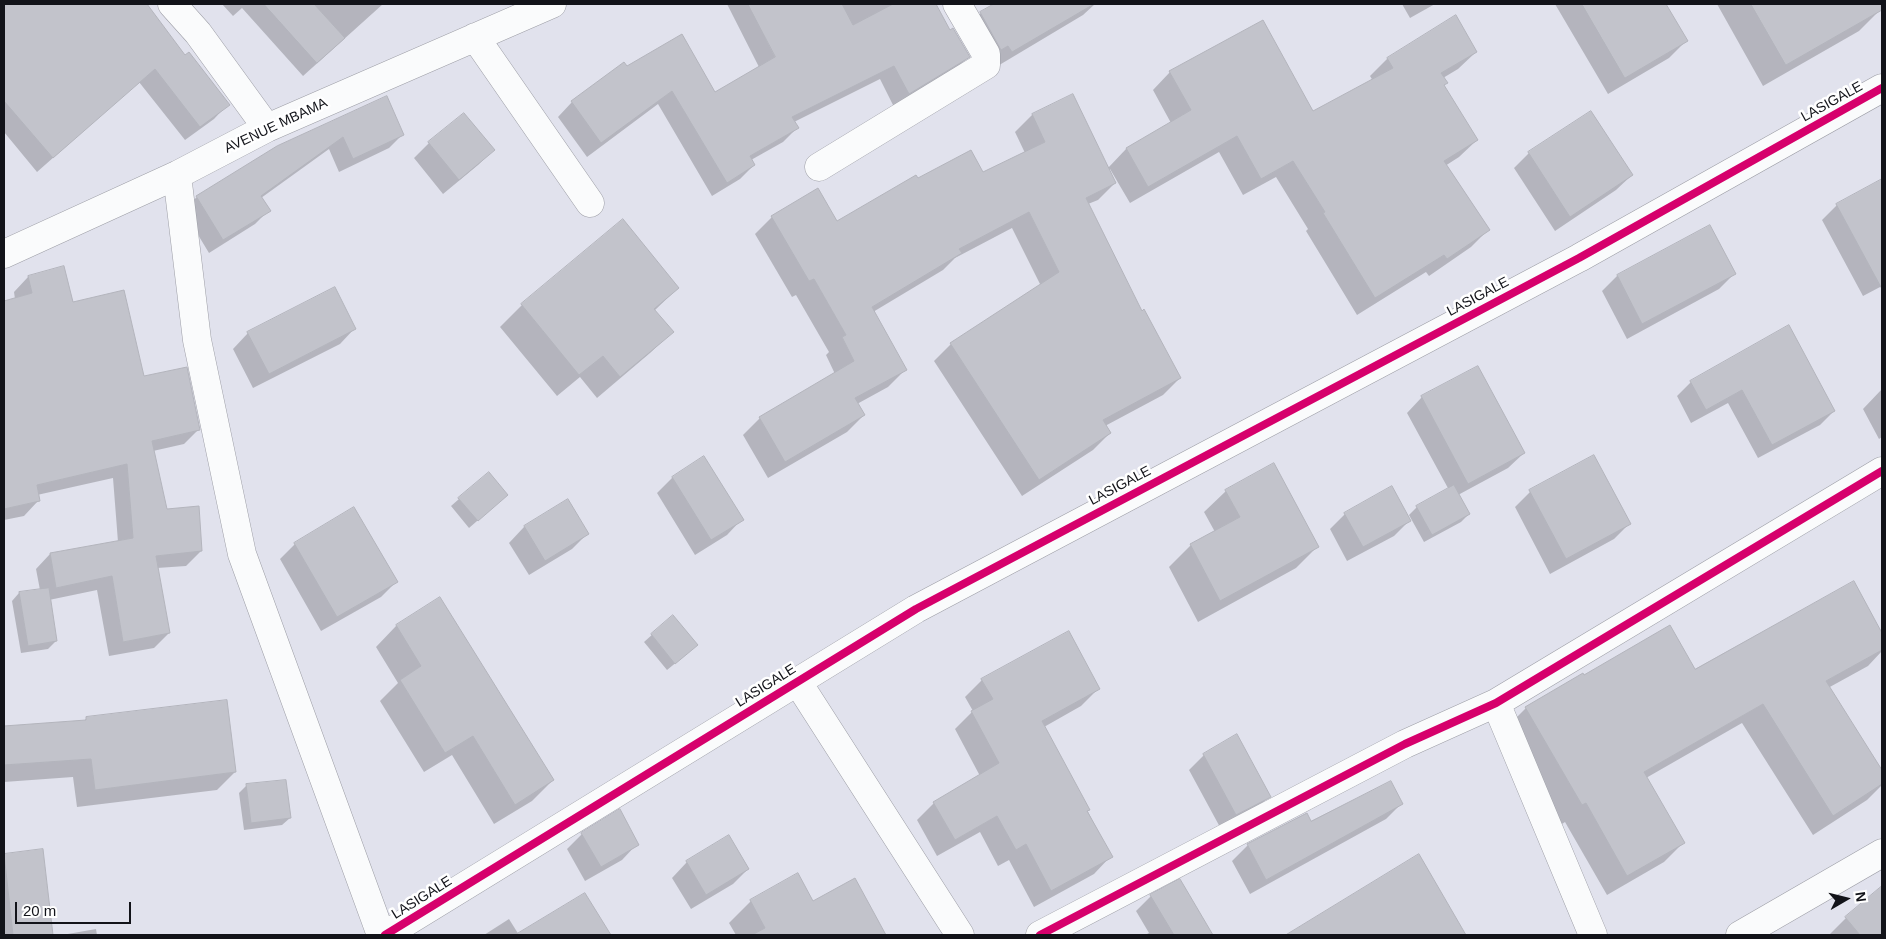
<!DOCTYPE html>
<html>
<head>
<meta charset="utf-8">
<style>
  body { margin:0 }
  #map { position:relative; width:1886px; height:939px; overflow:hidden; background:#e1e2ed; font-family:Arial,sans-serif }
  canvas { display:block }
  .frame { position:absolute; inset:0; border:5px solid #121319; pointer-events:none }
  .north { position:absolute; left:1821px; top:874px; width:50px; height:50px; -webkit-text-stroke:4px #fff; paint-order:stroke; rotate:82deg; font-size:14px; font-weight:700; line-height:20px; text-align:center; color:#121319 }
  .north::after { content:''; display:block; margin:auto; width:18px; height:22px; background:#121319; clip-path:polygon(50% 0,100% 100%,50% 72%,0 100%) }
  .scale { position:absolute; left:15px; top:902px; width:116px; height:22px; box-sizing:border-box; border:2px solid #121319; border-top:0; padding-left:6px; font-size:15px; line-height:18px; white-space:nowrap; color:#121319; -webkit-text-stroke:4px #fff; paint-order:stroke }
</style>
</head>
<body>
<div id="map">
<canvas width="1886" height="939"></canvas>
<div class="frame"></div>
<div class="north">N</div>
<div class="scale">20 m</div>
</div>
<script>
const c = document.querySelector('canvas').getContext('2d');
c.lineJoin = 'round';
function paint(path, color) { c.fillStyle = color; c.fill(path, 'evenodd'); }
function strokePath(path, color, width, dash) { c.strokeStyle = color; c.lineWidth = width; c.lineCap = dash ? 'butt' : 'round'; c.setLineDash(dash || []); c.stroke(path); }
function drawText(font, color, halo, rows, align = 'center') {
  c.font = font + ' Arial,sans-serif'; c.lineWidth = 5; c.setLineDash([]); c.textBaseline = 'middle'; c.strokeStyle = halo; c.fillStyle = color; for (const [text, x, y, turn = 0] of rows) {
    c.save(); c.translate(x, y); c.rotate((+turn || 0) * Math.PI / 180); c.textAlign = isNaN(turn) ? turn : align; if (halo) c.strokeText(text, 0, 0); c.fillText(text, 0, 0); c.restore();
  }
}
paint(new Path2D(`
  M 4,4 L 137,4 L 228,104 L 214,119 L 185,140 L 139,82 L 37,172 L 4,132 Z
  M 222,4 L 383,4 L 303,76 L 242,8 L 233,16 Z
  M 727,4 L 935,4 L 949,32 L 968,57 L 954,71 L 894,107 L 880,79 L 794,122 L 797,128 L 783,142 L 751,160 L 754,165 L 740,179 L 712,196 L 658,104 L 587,157 L 558,117 L 572,102 L 624,64 L 627,67 L 714,93 L 759,67 Z
  M 996,4 L 1095,4 L 1083,15 L 996,67 L 965,28 L 981,13 Z
  M 1402,4 L 1435,4 L 1410,18 Z
  M 1555,4 L 1665,4 L 1686,41 L 1669,58 L 1608,94 Z
  M 1717,4 L 1878,4 L 1881,9 L 1859,31 L 1763,86 Z
  M 1456,17 L 1476,52 L 1458,69 L 1443,78 L 1443,86 L 1477,140 L 1459,157 L 1445,166 L 1488,230 L 1471,247 L 1429,276 L 1426,272 L 1357,315 L 1306,231 L 1308,229 L 1276,177 L 1243,195 L 1219,152 L 1130,203 L 1110,169 L 1109,170 L 1115,183 L 1098,200 L 1088,204 L 1141,312 L 1180,378 L 1163,395 L 1105,426 L 1110,433 L 1093,450 L 1022,496 L 934,361 L 951,344 L 1041,286 L 1012,228 L 955,258 L 943,270 L 873,312 L 905,370 L 888,387 L 857,404 L 864,415 L 847,432 L 768,478 L 743,435 L 760,418 L 835,374 L 826,355 L 829,352 L 796,295 L 792,297 L 755,234 L 772,217 L 836,223 L 917,180 L 982,174 L 1025,153 L 1015,132 L 1032,115 L 1073,96 L 1108,168 L 1126,149 L 1171,123 L 1153,90 L 1170,72 L 1312,113 L 1373,81 L 1370,76 L 1387,59 Z
  M 386,98 L 403,134 L 389,148 L 339,172 L 329,149 L 261,198 L 269,210 L 255,224 L 209,253 L 183,210 L 197,197 Z
  M 464,114 L 493,150 L 478,165 L 443,194 L 414,158 L 429,143 Z
  M 1529,153 L 1632,175 L 1616,190 L 1555,231 L 1514,168 Z
  M 1882,180 L 1882,286 L 1863,296 L 1822,220 L 1837,205 Z
  M 623,221 L 678,288 L 654,311 L 672,332 L 650,353 L 597,398 L 580,377 L 557,396 L 500,327 L 522,305 Z
  M 1709,227 L 1734,274 L 1719,289 L 1627,339 L 1602,291 L 1617,276 Z
  M 63,268 L 73,303 L 143,377 L 198,430 L 184,444 L 153,451 L 166,511 L 201,551 L 186,566 L 157,568 L 169,633 L 154,648 L 109,656 L 97,590 L 49,600 L 56,641 L 48,649 L 21,653 L 12,601 L 19,593 L 40,590 L 36,569 L 50,554 L 118,542 L 113,478 L 37,495 L 38,501 L 24,516 L 4,520 L 4,302 L 15,299 L 14,292 L 28,277 Z
  M 1789,327 L 1834,411 L 1820,425 L 1758,458 L 1728,403 L 1691,423 L 1677,396 L 1691,382 Z
  M 355,328 L 340,344 L 253,388 L 233,349 L 248,333 Z
  M 1882,389 L 1882,437 L 1879,439 L 1863,409 Z
  M 1422,397 L 1524,453 L 1508,468 L 1458,495 L 1469,514 L 1461,522 L 1424,542 L 1409,515 L 1417,507 L 1449,490 L 1407,413 Z
  M 1594,457 L 1629,524 L 1614,539 L 1550,574 L 1515,507 L 1530,492 Z
  M 704,458 L 742,519 L 727,535 L 695,555 L 657,493 L 672,478 Z
  M 1226,491 L 1318,546 L 1296,568 L 1198,622 L 1169,567 L 1191,545 L 1215,532 L 1204,512 Z
  M 507,495 L 469,528 L 451,506 L 459,499 Z
  M 567,500 L 587,534 L 572,549 L 529,575 L 509,543 L 524,527 Z
  M 1345,514 L 1409,521 L 1394,536 L 1347,561 L 1330,529 Z
  M 295,544 L 396,582 L 381,597 L 321,631 L 280,559 Z
  M 1854,583 L 1882,636 L 1882,651 L 1868,666 L 1828,688 L 1882,772 L 1882,785 L 1867,800 L 1813,835 L 1742,723 L 1646,778 L 1684,842 L 1664,862 L 1607,895 L 1565,822 L 1562,824 L 1506,728 L 1526,708 L 1584,677 L 1695,671 Z
  M 440,599 L 553,780 L 532,801 L 494,824 L 452,755 L 424,772 L 380,701 L 398,683 L 376,647 L 396,626 Z
  M 673,616 L 689,652 L 667,670 L 644,642 Z
  M 982,680 L 1098,689 L 1081,706 L 1044,727 L 1111,856 L 1094,874 L 1034,907 L 1009,860 L 998,866 L 980,832 L 937,856 L 917,820 L 934,803 L 980,776 L 955,729 L 973,711 L 965,697 Z
  M 86,719 L 235,772 L 217,790 L 77,807 L 73,777 L 4,782 L 4,727 L 84,721 Z
  M 1204,755 L 1269,796 L 1254,812 L 1221,829 L 1189,770 Z
  M 247,785 L 290,818 L 282,825 L 244,830 L 239,793 Z
  M 1401,804 L 1386,819 L 1250,894 L 1232,861 L 1247,846 L 1306,815 L 1311,822 Z
  M 582,834 L 637,844 L 622,860 L 585,881 L 567,849 Z
  M 42,850 L 51,925 L 41,935 L 4,935 L 4,855 Z
  M 1418,856 L 1465,935 L 1288,935 Z
  M 687,862 L 748,869 L 733,884 L 691,909 L 672,878 Z
  M 854,880 L 885,935 L 736,935 L 729,923 L 751,901 L 812,903 Z
  M 1180,881 L 1212,935 L 1145,935 L 1149,933 L 1136,911 L 1151,896 Z
  M 1882,888 L 1882,935 L 1829,935 L 1846,918 Z
  M 509,919 L 519,935 L 608,932 L 605,935 L 484,935 Z
  M 96,929 L 97,935 L 62,935 Z`), '#0003');
const building = new Path2D(`
  M 4,4 L 147,4 L 185,55 L 189,52 L 230,105 L 200,127 L 155,69 L 53,158 L 4,101 Z
  M 264,4 L 314,4 L 345,38 L 317,63 Z
  M 748,4 L 842,4 L 853,25 L 893,4 L 936,4 L 950,30 L 953,28 L 970,57 L 909,94 L 894,66 L 792,117 L 799,128 L 750,156 L 755,165 L 727,183 L 672,91 L 601,143 L 571,101 L 624,62 L 627,66 L 682,34 L 715,92 L 775,57 Z
  M 994,4 L 1094,4 L 1012,52 L 1008,46 L 1001,50 L 980,12 Z
  M 1582,4 L 1666,4 L 1688,41 L 1625,78 Z
  M 1751,4 L 1882,4 L 1882,10 L 1786,65 Z
  M 1456,15 L 1477,52 L 1441,73 L 1448,83 L 1444,85 L 1478,140 L 1444,161 L 1490,230 L 1447,259 L 1444,255 L 1375,298 L 1323,213 L 1325,212 L 1293,161 L 1261,179 L 1237,136 L 1148,187 L 1126,148 L 1191,110 L 1169,71 L 1263,20 L 1313,111 L 1393,68 L 1387,58 Z
  M 1073,94 L 1116,183 L 1086,198 L 1142,311 L 1144,309 L 1181,378 L 1103,420 L 1111,433 L 1039,480 L 950,343 L 1059,272 L 1029,212 L 959,249 L 962,253 L 872,307 L 907,370 L 855,398 L 865,415 L 785,462 L 759,417 L 854,361 L 842,337 L 846,335 L 814,279 L 809,281 L 771,216 L 818,188 L 837,221 L 916,175 L 918,178 L 971,150 L 983,172 L 1045,142 L 1032,114 Z
  M 387,96 L 404,135 L 353,159 L 343,137 L 261,196 L 271,211 L 223,240 L 196,196 L 277,146 Z
  M 1591,111 L 1633,175 L 1570,217 L 1528,152 Z
  M 464,113 L 495,150 L 459,180 L 428,142 Z
  M 1882,179 L 1882,289 L 1836,204 Z
  M 623,219 L 679,288 L 654,309 L 674,332 L 620,377 L 603,356 L 579,375 L 521,304 Z
  M 1710,225 L 1736,274 L 1642,324 L 1617,275 Z
  M 64,266 L 73,302 L 124,290 L 144,376 L 187,367 L 200,430 L 152,441 L 167,509 L 199,506 L 202,551 L 156,556 L 170,633 L 123,642 L 112,576 L 56,588 L 50,553 L 133,538 L 127,464 L 37,485 L 40,501 L 4,509 L 4,301 L 32,293 L 28,276 Z
  M 335,287 L 356,329 L 269,374 L 247,332 Z
  M 1789,325 L 1835,411 L 1772,445 L 1742,390 L 1706,410 L 1690,381 Z
  M 1478,366 L 1525,453 L 1468,484 L 1421,396 Z
  M 1594,455 L 1631,524 L 1566,559 L 1529,490 Z
  M 704,456 L 744,520 L 711,540 L 672,477 Z
  M 1274,463 L 1319,547 L 1220,601 L 1190,544 L 1240,517 L 1225,490 Z
  M 489,472 L 508,495 L 478,521 L 458,498 Z
  M 1454,485 L 1470,514 L 1432,535 L 1416,506 Z
  M 1392,486 L 1411,521 L 1363,547 L 1344,513 Z
  M 568,499 L 589,534 L 545,561 L 524,526 Z
  M 354,507 L 398,582 L 337,617 L 294,543 Z
  M 1854,581 L 1882,633 L 1882,650 L 1826,681 L 1882,770 L 1882,784 L 1833,816 L 1763,704 L 1644,772 L 1685,843 L 1627,876 L 1586,803 L 1582,805 L 1525,707 L 1583,673 L 1584,675 L 1670,625 L 1695,669 Z
  M 49,588 L 57,641 L 28,646 L 19,592 Z
  M 440,597 L 554,780 L 515,805 L 473,736 L 445,753 L 400,680 L 421,666 L 396,625 Z
  M 673,615 L 698,645 L 675,664 L 651,634 Z
  M 1069,631 L 1100,689 L 1042,721 L 1090,810 L 1087,811 L 1113,857 L 1051,891 L 1026,844 L 1016,850 L 997,816 L 955,840 L 933,802 L 999,763 L 971,711 L 993,699 L 981,679 Z
  M 227,700 L 236,772 L 95,790 L 91,759 L 4,765 L 4,726 L 86,720 L 86,717 Z
  M 1237,734 L 1271,797 L 1236,815 L 1203,754 Z
  M 286,780 L 291,818 L 251,823 L 246,784 Z
  M 1391,781 L 1403,804 L 1266,880 L 1247,844 L 1307,813 L 1311,821 Z
  M 620,809 L 639,845 L 601,867 L 581,833 Z
  M 729,835 L 749,869 L 706,895 L 686,861 Z
  M 43,849 L 53,935 L 13,935 L 4,854 Z
  M 1419,854 L 1466,935 L 1286,935 Z
  M 798,873 L 813,901 L 855,878 L 886,935 L 752,935 L 765,928 L 750,900 Z
  M 1180,879 L 1213,935 L 1174,935 L 1150,895 Z
  M 1882,886 L 1882,935 L 1860,935 L 1845,917 Z
  M 585,893 L 611,935 L 515,935 Z`);
paint(building, '#c2c3cb');
strokePath(building, '#b3b4bc', 1);
const minor = new Path2D(`
  M 172,4 L 198,33 L 267,128
  M 475,37 L 590,203
  M 819,167 L 986,65 L 986,54 L 957,4
  M 177,175 L 197,340 L 242,554 L 381,935
  M 4,254 L 177,175 L 267,128 L 552,4
  M 797,681 L 960,935
  M 1496,703 L 1593,935
  M 385,935 L 916,609 L 1579,258 L 1882,88
  M 1040,935 L 1405,744 L 1496,703 L 1882,471
  M 1740,935 L 1882,853`);
strokePath(minor, '#9c9da5', 29);
strokePath(minor, '#fafbfc', 28);
strokePath(new Path2D(`
  M 385,935 L 916,609 L 1579,258 L 1882,88
  M 1040,935 L 1405,744 L 1496,703 L 1882,471`), '#d6006c', 8);
drawText('14px', '#121319', '#fff', [
  ["LASIGALE",1832,102,-29],
  ["AVENUE MBAMA",276,126,-25],
  ["LASIGALE",1478,297,-28],
  ["LASIGALE",1120,486,-28],
  ["LASIGALE",766,686,-32],
  ["LASIGALE",422,898,-32]
]);
</script>
</body>
</html>
